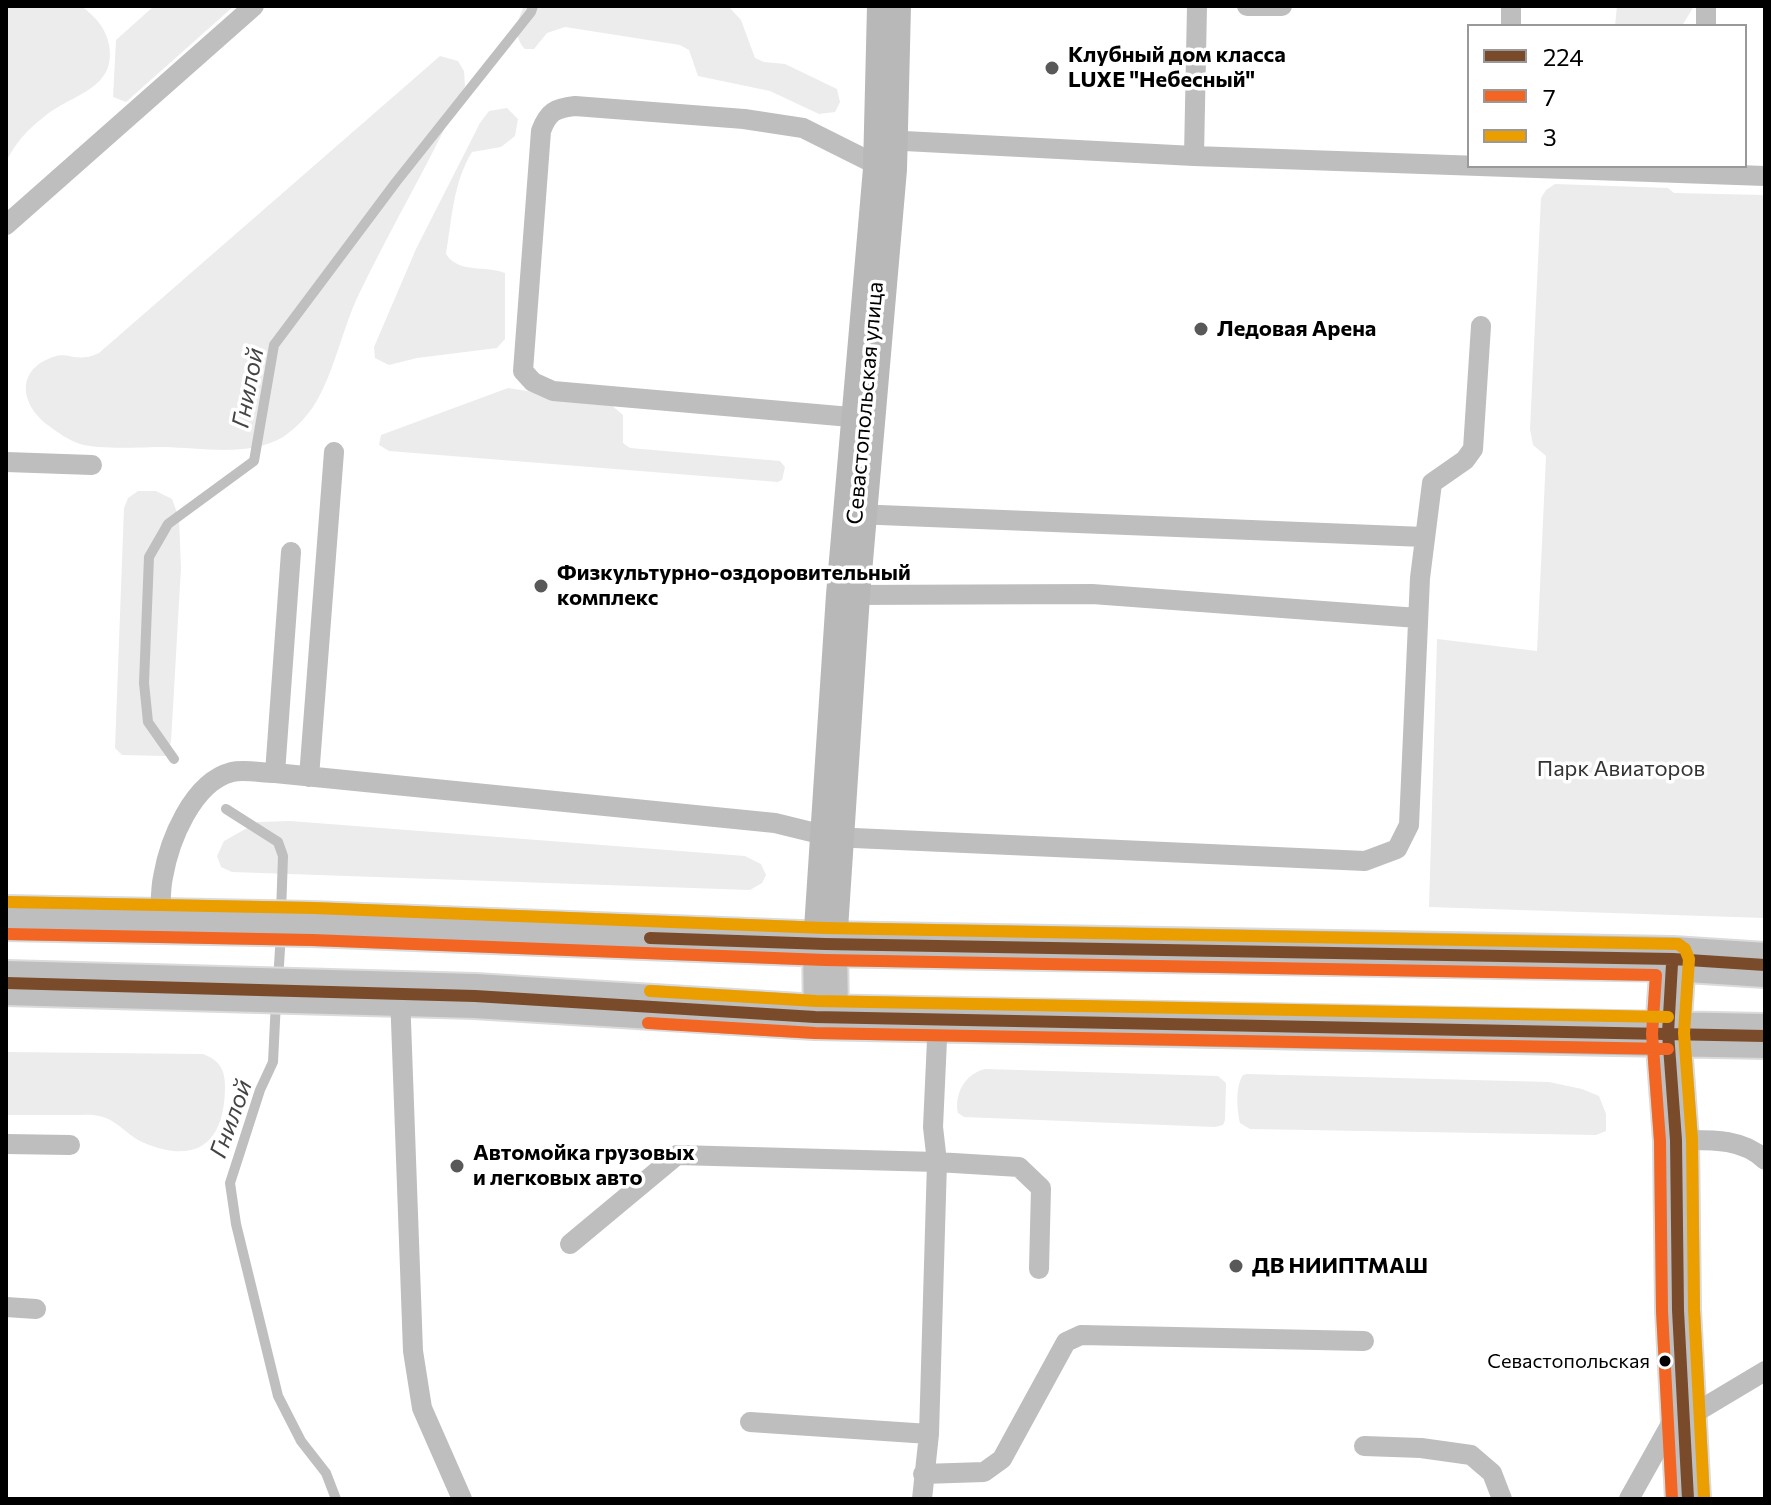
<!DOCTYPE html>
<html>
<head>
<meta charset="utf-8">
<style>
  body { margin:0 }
  #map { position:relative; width:1771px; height:1505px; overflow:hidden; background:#fff; font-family:Commissioner,sans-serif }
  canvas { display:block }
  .frame { position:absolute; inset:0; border:8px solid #000; pointer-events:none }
  .legend { position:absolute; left:1467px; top:24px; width:280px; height:144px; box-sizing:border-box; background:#fff; border:2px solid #999; margin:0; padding:10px 14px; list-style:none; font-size:24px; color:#000 }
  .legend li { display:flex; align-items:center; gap:16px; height:40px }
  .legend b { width:40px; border:2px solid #999 }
</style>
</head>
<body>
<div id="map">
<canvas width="1771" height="1505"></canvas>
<div class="frame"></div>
<ul class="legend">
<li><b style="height:10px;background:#7a4b2a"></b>224</li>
<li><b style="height:10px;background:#f26522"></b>7</li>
<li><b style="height:10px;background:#eb9e00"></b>3</li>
</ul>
</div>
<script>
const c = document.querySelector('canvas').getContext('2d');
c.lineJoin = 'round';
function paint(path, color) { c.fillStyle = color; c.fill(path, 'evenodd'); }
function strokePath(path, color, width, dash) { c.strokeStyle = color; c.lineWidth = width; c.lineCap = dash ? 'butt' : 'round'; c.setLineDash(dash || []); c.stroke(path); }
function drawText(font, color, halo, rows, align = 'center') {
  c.font = font + ' Commissioner,sans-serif'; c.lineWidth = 7; c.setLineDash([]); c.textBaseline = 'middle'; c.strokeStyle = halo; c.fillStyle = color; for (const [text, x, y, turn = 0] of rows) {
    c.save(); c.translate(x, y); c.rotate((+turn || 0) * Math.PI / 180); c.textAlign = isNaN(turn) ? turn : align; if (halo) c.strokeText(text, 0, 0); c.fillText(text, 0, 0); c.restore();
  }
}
paint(new Path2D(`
  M 6,6 L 81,6 C 95,16 106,28 109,45 C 117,89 72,94 45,116 C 28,129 15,143 6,162 Z
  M 154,6 L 234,6 L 126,102 L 113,97 L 116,40 Z
  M 524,6 L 729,7 L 741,20 L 755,58 L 764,62 L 785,64 L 837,89 L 840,102 L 835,112 L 819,114 L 770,91 L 698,76 L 689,50 L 680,45 L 565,27 L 547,33 L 534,49 L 525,49 C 513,37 517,20 524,6 Z
  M 1617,6 L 1694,6 L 1682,26 L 1615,26 Z
  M 440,56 L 458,61 L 464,71 L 465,86 C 433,157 392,225 358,296 C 342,330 335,370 316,402 C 308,416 296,428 283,437 C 250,457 202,448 164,447 C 142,447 100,450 80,444 C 70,441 57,432 49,426 C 20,405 15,370 53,357 C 70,351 75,364 99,353 Z
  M 507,108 L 518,119 L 515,136 L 501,147 L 472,152 C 453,183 452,219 446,254 C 459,274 485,265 505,273 L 505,339 L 497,348 L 417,358 L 389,365 L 375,358 L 374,347 L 416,249 L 480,123 L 489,111 Z
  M 1555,184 L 1668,188 L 1674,193 L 1765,195 L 1765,918 L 1429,907 L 1437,639 L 1537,651 L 1546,456 L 1533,445 L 1530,429 L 1541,198 L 1546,190 Z
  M 508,388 L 610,404 L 623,415 L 623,443 L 630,448 L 780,461 L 785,467 L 782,480 L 778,482 L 389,451 L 379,445 L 381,435 Z
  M 138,491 L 156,491 L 172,499 L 179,518 L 181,568 L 171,742 L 165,756 L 122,755 L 115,748 L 124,508 L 128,498 Z
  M 258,822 L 290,821 L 745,856 L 761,864 L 766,875 L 762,883 L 750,890 L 232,872 L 221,867 L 217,856 L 224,841 Z
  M 6,1052 L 203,1054 C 219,1060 225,1069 225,1086 C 225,1145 195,1165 142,1142 C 127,1135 116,1119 99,1116 C 92,1114 82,1115 75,1115 C 52,1115 29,1115 6,1115 Z
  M 985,1069 L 1218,1076 L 1226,1083 L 1225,1120 L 1223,1125 L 1215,1127 L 964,1117 L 958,1113 C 954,1094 965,1074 985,1069 Z
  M 1247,1074 L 1549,1082 L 1582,1089 L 1599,1096 L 1606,1114 L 1606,1131 L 1596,1135 L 1250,1129 L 1240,1123 C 1237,1109 1235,1087 1243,1075 Z`), '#ececec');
strokePath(new Path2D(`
  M 174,759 L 148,722 L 144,683 L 149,557 L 168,524 L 254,461 L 274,345 L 396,182 L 531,12 L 533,6
  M 226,809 L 278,842 L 283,856 L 281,913
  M 278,981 L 281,933
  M 276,1001 L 273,1062 L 260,1090 L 230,1183 L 236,1224 L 278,1396 L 301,1441 L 326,1473 L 336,1499`), '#bfbfbf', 10);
const primary = new Path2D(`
  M 6,918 L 312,924 L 825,944 L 1673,959 L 1765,965
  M 825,944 L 826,1017
  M 1673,959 L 1668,1033 L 1676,1140 L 1678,1310 L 1688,1499
  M 6,983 L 475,996 L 815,1017 L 1765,1036`);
strokePath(primary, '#dbdbdb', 48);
strokePath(new Path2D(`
  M 1247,6 L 1282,6
  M 1511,26 L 1511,6
  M 1706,26 L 1706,6
  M 885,140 L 1194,156 L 1765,176
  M 1194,156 L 1197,6
  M 6,225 L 254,6
  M 862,418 L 553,391 L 533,382 L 523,371 L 541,131 C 548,112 555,108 575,106 L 744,119 L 803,128 L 885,169
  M 6,462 L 92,465
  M 855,514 L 1424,537
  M 848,595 L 1092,594 L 1418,618
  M 275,773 L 291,552
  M 309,777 L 334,452
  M 160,921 C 161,907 160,891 163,877 C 169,842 192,782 232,772 C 244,769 262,773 275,773 L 775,823 L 832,837 L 1365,861 L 1397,849 L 1409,825 L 1420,578 L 1432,483 L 1465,460 L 1473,449 L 1481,326
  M 400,994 L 413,1351 L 422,1408 L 462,1499
  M 1676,1140 C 1706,1140 1742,1137 1765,1160
  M 6,1144 L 70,1145
  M 570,1244 L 677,1155 L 937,1162 L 1019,1167 L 1041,1188 L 1039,1269
  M 6,1307 L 36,1309
  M 1683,1420 L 1765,1371
  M 750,1422 L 929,1434
  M 1364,1446 L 1421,1448 L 1471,1455 L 1492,1473 L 1502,1499
  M 923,1474 L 984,1472 L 1002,1459 L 1066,1342 L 1081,1335 L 1364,1341
  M 922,1499 L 929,1434 L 937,1162 L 933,1127 L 938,1018
  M 1629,1499 L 1676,1415`), '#bebebe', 20);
strokePath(new Path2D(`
  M 825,944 L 848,595 L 885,169 L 889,6`), '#b8b8b8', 44);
strokePath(primary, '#bebebe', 44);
strokePath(new Path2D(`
  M 650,938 L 825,944 L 1673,959 L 1765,965
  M 1672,964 L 1668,1033 L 1676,1140 L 1678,1310 L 1688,1499
  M 6,983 L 475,996 L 815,1017 L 1765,1036`), '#7a4b2a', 12);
strokePath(new Path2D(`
  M 6,934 L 312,940 L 825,960 L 1656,975 L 1652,1034 L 1660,1141 L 1662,1311 L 1672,1499
  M 648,1023 L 815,1033 L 1668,1049`), '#f26522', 12);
strokePath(new Path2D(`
  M 6,902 L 313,908 L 825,928 L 1678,944 L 1685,949 L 1689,959 L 1684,1033 L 1692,1140 L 1694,1309 L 1704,1498
  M 650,991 L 816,1001 L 1668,1017`), '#eb9e00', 12);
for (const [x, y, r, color] of [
  [1052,68,8,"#595959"],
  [1201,329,8,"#595959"],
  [541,586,8,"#595959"],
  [457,1166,8,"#595959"],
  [1236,1266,8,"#595959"],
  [1665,1361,7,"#000"]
]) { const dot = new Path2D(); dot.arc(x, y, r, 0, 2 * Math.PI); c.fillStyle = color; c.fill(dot); strokePath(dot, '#fff', 3); }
drawText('20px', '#000', '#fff', [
  ["Севастопольская",1650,1361]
], 'right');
drawText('bold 22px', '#000', '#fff', [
  ["Клубный дом класса",1068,55],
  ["LUXE \"Небесный\"",1068,80],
  ["Ледовая Арена",1217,329],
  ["Физкультурно-оздоровительный",557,573],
  ["комплекс",557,598],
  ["Автомойка грузовых",473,1153],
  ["и легковых авто",473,1178],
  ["ДВ НИИПТМАШ",1252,1266]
], 'left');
drawText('22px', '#000', '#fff', [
  ["Севастопольская улица",865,403,-85]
]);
drawText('22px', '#333', '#fff', [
  ["Парк Авиаторов",1621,769]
]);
drawText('italic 24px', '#444', '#fff', [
  ["Гнилой",248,388,-79],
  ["Гнилой",231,1119,-70]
]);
</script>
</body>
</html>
